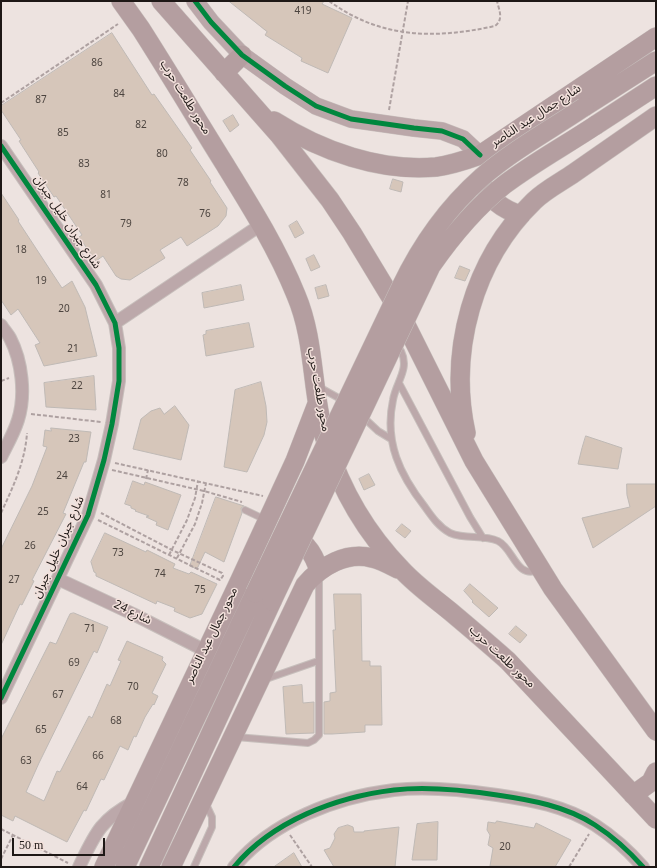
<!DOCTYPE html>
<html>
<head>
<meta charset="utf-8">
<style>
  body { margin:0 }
  #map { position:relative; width:657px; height:868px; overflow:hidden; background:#ede3e0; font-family:Georgia,serif }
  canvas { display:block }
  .frame { position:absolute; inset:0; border:2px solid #1e1816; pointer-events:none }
  .scale { position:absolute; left:12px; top:838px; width:93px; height:18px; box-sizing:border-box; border:2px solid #1e1816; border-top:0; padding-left:5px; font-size:12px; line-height:14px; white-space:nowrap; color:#1e1816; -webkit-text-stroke:3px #f2e0db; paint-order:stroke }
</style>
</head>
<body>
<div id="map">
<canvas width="657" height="868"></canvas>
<div class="frame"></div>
<div class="scale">50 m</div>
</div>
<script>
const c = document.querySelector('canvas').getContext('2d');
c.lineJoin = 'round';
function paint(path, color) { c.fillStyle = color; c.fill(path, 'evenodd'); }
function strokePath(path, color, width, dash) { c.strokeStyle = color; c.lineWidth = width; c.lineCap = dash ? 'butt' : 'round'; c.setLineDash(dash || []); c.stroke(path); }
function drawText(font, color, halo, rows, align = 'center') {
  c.font = font + ' Georgia,"Noto Sans Arabic",serif'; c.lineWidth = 3; c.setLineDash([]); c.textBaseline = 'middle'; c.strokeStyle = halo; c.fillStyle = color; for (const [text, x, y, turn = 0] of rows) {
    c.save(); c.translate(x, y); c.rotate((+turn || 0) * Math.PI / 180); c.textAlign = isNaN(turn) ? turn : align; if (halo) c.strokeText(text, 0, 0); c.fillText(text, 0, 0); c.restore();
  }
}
const building = new Path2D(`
  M 229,1 L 324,1 L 322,4 L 352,18 L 328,73 L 301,61 L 302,58 L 265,35 L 267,32 Z
  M 112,33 L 152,95 L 154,94 L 192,148 L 190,150 L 211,181 L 210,182 L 227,208 L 226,216 L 218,226 L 187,246 L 181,237 L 160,250 L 165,258 L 130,280 L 121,279 L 116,276 L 103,256 L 96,261 L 79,237 L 82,235 L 56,196 L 54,197 L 38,173 L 39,172 L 19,141 L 21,140 L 1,110 L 1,106 Z
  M 233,115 L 239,125 L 230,132 L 223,121 Z
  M 393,179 L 403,182 L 401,192 L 390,189 Z
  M 1,193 L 19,220 L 18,221 L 62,288 L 72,281 L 85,307 L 97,356 L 44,366 L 35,345 L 40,343 L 18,309 L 11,315 L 1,300 Z
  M 297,221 L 304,233 L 295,238 L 289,226 Z
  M 314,255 L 320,267 L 311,271 L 306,259 Z
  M 460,266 L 470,270 L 465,281 L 455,278 Z
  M 241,285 L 244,300 L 204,308 L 202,293 Z
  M 326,285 L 329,296 L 318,299 L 315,288 Z
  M 249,323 L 254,347 L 206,356 L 203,335 L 206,334 L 206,331 Z
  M 94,376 L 96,410 L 46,407 L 44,383 Z
  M 261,382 L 266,406 L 267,422 L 264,435 L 247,472 L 224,467 L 235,390 Z
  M 175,406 L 189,425 L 181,460 L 133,449 L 141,419 L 151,411 L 160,408 L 164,414 Z
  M 51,428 L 91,432 L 86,462 L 84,462 L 63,513 L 66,514 L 32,580 L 34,581 L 22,605 L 20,604 L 1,645 L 1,549 L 32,486 L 47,447 L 43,446 L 45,430 L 51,431 Z
  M 586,436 L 622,448 L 618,469 L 578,464 L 582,448 Z
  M 369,474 L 375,485 L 364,490 L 359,479 Z
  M 133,481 L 144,485 L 145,482 L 181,495 L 168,530 L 156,525 L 157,522 L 146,517 L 149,516 L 135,511 L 136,510 L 131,508 L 131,506 L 125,504 Z
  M 627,484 L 656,484 L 656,506 L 593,548 L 582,518 L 630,507 L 627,495 Z
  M 216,497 L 244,506 L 241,508 L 242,513 L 224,562 L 205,552 L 197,569 L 190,566 Z
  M 402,524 L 411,531 L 405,538 L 396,531 Z
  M 105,533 L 146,552 L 147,550 L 175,564 L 173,568 L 189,574 L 191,572 L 217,584 L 202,614 L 190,618 L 174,611 L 175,608 L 157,601 L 156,604 L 96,576 L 96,573 L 94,572 L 91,562 Z
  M 470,584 L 498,608 L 489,617 L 472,602 L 473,601 L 464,591 Z
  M 334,594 L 361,594 L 362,661 L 370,661 L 370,666 L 381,666 L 382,725 L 365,725 L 365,732 L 332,734 L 324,734 L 324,702 L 330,701 L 330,693 L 336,692 L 333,630 L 335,630 Z
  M 74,613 L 108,627 L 97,653 L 94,651 L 39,763 L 26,792 L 44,801 L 57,771 L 60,772 L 89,716 L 92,718 L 107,684 L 110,686 L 121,661 L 118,660 L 127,641 L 163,657 L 162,660 L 166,664 L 152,693 L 158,696 L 154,705 L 153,704 L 145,717 L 136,737 L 134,736 L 128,750 L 120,746 L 104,780 L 101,779 L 86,811 L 84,810 L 67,842 L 15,816 L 13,821 L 1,815 L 1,739 L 50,642 L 56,644 L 68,618 L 70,614 Z
  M 516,626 L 527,635 L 520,643 L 509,634 Z
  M 302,685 L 303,703 L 314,702 L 314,733 L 286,734 L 283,687 Z
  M 497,821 L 534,828 L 536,823 L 571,840 L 555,867 L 490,866 L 493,848 L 488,845 L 490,835 L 487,830 L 488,822 L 495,823 Z
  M 438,822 L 437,860 L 412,860 L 417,824 Z
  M 348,825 L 353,827 L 354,832 L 364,832 L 364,831 L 399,827 L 395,867 L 334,867 L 324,850 L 330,848 L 335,838 L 334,834 L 338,828 Z
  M 294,853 L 302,867 L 274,867 Z`);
paint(building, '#d6c6ba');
strokePath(building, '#bfb9b5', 1);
const lane = new Path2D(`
  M 401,351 C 410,369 396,382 393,400 C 384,442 400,475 425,507 C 432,517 439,527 450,533 C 466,540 483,534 498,541 C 514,549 516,579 538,570
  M 399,383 L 470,517 L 483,538
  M 319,387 L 344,401
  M 363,417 L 378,431 L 391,439
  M 245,510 L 266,520
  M 266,679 L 318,661
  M 236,737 L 308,743 L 314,740 L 319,735 L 319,576
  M 194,867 L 212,827 L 212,817 L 205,802`);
const street = new Path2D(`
  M 1,146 L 96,285 L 115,323 L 119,348 L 119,381 L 112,424 L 104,460 L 88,515 L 1,698
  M 115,323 L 262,224
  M 1,325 C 4,330 8,334 10,338 C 22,361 26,395 18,420 C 14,433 7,445 1,457
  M 58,579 L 133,614 L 206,651
  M 79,867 C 95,834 100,820 134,802
  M 234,867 C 272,821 336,797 394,790 C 428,786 464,790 497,795 C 531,800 566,806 595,825 C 612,836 629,851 643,867`);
const secondary = new Path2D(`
  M 195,1 L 211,22 L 242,55 L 285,86 L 316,106 L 351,119 L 414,128 L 442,131 L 463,139 L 480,155`);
const primary = new Path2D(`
  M 121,1 L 141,29 C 169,73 196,118 224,163 C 250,205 277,248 296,295 C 316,342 311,394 326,442 C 341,490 367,534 402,570 C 417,586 434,598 451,612 C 470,628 489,644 508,661 L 656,819
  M 161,1 L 280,136 L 330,200 L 352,233 L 398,309 L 474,461 L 553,589 L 656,731
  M 224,73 L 242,55
  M 584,107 L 656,61
  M 274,121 C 321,151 380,172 436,167 C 451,165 466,160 480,155 L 656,37
  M 596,125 L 656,86
  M 482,183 C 490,201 504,210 521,215
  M 466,433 C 448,351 473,260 534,201 C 545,190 561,182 574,173 C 601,154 629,135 656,116
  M 286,534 C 304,539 314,553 319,571
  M 633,795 L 651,782 L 656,772
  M 104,867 L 240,580 L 295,461 L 317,404
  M 125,867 L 255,593
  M 149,867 L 272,601
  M 171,867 L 305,585 C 321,566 347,551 372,558 C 381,560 390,565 398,569`);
strokePath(lane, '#c7bfbc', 8);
strokePath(street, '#c7bfbc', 14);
strokePath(secondary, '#c7bfbc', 18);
strokePath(primary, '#c7bfbc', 20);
strokePath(new Path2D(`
  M 329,1 C 381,39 435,39 495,26 C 504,19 499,10 497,1
  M 1,103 L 118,24
  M 389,110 L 408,1
  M 1,381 L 9,378
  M 31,414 L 101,422
  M 115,463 L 263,496
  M 112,470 L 204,491 L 242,502
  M 146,479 L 148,470
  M 1,513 C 13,487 25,462 27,433
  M 98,520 L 220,580 L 223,576 L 222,573 L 172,550 L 101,513
  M 169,555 L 187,520 L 195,498 L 198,481
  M 177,558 L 195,524 L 202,503 L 206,483
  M 1,829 L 68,863
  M 290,835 L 312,867
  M 1,859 L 13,835
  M 569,867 L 589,834`), '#aea1a1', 2, [4, 2]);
strokePath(lane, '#bca8aa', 6);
strokePath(street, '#bca8aa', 12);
strokePath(secondary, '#bba7a9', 17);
strokePath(primary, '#b49ea0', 19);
const primaryBridge = new Path2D(`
  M 255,593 L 401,287 C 421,245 447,208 482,177 C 513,150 550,130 584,107
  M 272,601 L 431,266 C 452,236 475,208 504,185 C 533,163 566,145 596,125`);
strokePath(primaryBridge, '#c7bfbc', 20, []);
strokePath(primaryBridge, '#b49ea0', 19);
strokePath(new Path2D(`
  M 195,1 L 211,22 L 242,55 L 285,86 L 316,106 L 351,119 L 414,128 L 442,131 L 463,139 L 480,155
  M 1,146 L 96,285 L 115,323 L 119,348 L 119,381 L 112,424 L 104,460 L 88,515 L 1,698
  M 234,867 C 272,821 336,797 394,790 C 428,786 464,790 497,795 C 531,800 566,806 595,825 C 612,836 629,851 643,867`), '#00873e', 5);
drawText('10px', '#4c443f', null, [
  ["419",303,12],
  ["86",97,64],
  ["84",119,95],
  ["87",41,101],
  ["82",141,126],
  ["85",63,134],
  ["80",162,155],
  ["83",84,165],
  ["78",183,184],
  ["81",106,196],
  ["76",205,215],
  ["79",126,225],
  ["18",21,251],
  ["19",41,282],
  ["20",64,310],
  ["21",73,350],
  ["22",77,387],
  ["23",74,440],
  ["24",62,477],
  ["25",43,513],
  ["26",30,547],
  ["73",118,554],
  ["74",160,575],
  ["27",14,581],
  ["75",200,591],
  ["71",90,630],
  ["69",74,664],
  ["70",133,688],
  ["67",58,696],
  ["68",116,722],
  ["65",41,731],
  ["66",98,757],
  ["63",26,762],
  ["64",82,788],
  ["20",505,848]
]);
drawText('12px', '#1e1816', '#f2e0db', [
  ["محور طلعت حرب",184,98,58],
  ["شارع جمال عبد الناصر",537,117,-33],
  ["شارع جبران خليل جبران",66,223,56],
  ["محور طلعت حرب",317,390,80],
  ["شارع جبران خليل جبران",60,548,-66],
  ["شارع 24",132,614,26],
  ["محور جمال عبد الناصر",213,636,-64],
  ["محور طلعت حرب",501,658,43]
]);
</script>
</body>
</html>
